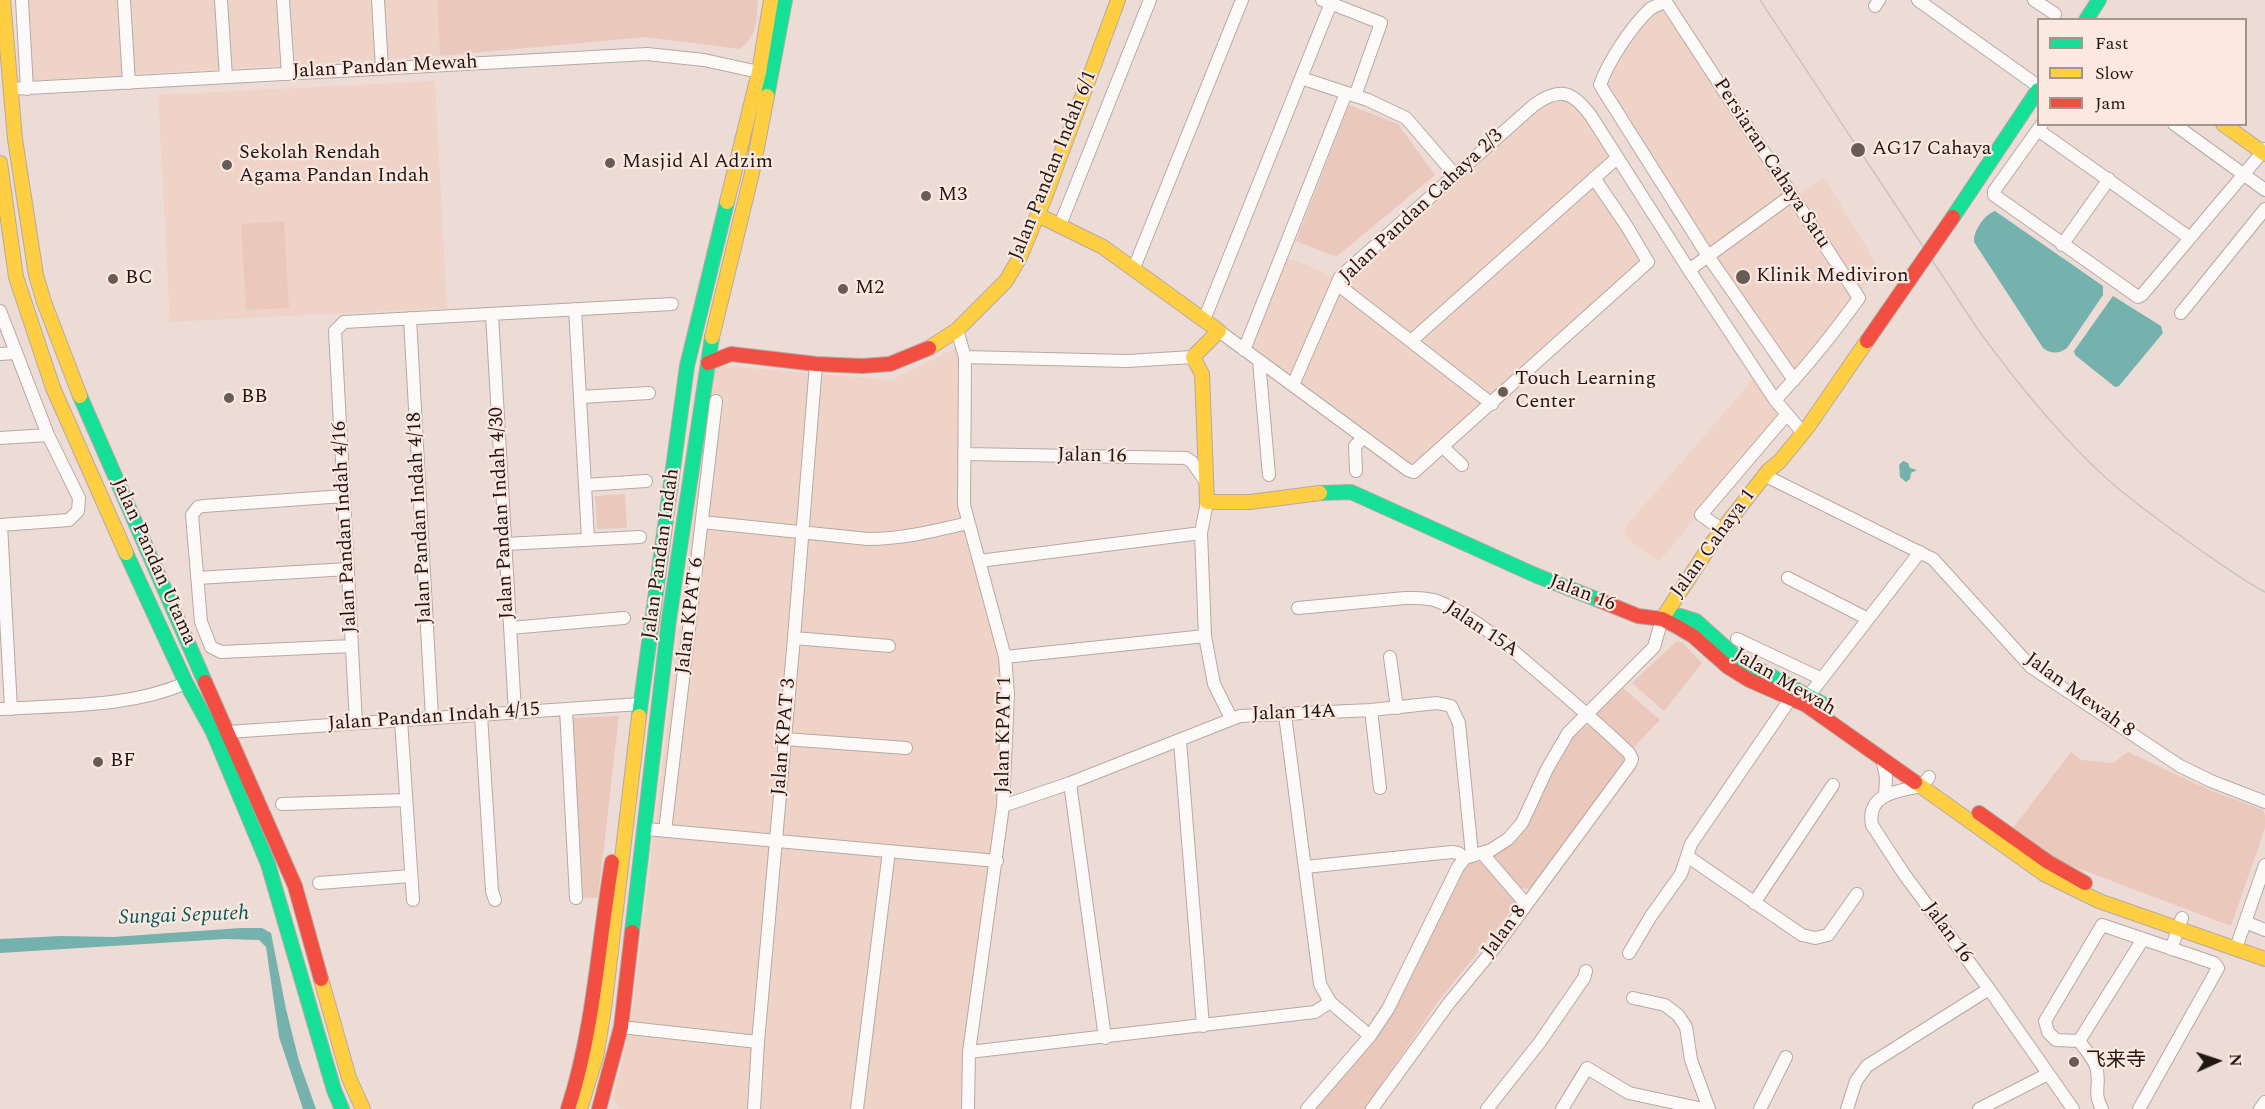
<!DOCTYPE html>
<html>
<head>
<meta charset="utf-8">
<style>
  body { margin:0 }
  #map { position:relative; width:2265px; height:1109px; overflow:hidden; background:#eddcd5; font-family:Spectral,serif }
  canvas { display:block }
  .legend { position:absolute; left:2037px; top:18px; width:210px; height:108px; box-sizing:border-box; background:#fbe8e1; border:2px solid #a4948e; margin:0; padding:8px 10px; list-style:none; font-size:18px; color:#211712 }
  .legend li { display:flex; align-items:center; gap:12px; height:30px }
  .legend b { width:30px; border:2px solid #a4948e }
  .north { position:absolute; left:2187px; top:1031px; width:60px; height:60px; -webkit-text-stroke:4px #fbe8e1; paint-order:stroke; rotate:87deg; font-size:16px; font-weight:700; line-height:24px; text-align:center; color:#211712 }
  .north::after { content:''; display:block; margin:auto; width:21px; height:27px; background:#211712; clip-path:polygon(50% 0,100% 100%,50% 72%,0 100%) }
</style>
</head>
<body>
<div id="map">
<canvas width="2265" height="1109"></canvas>
<ul class="legend">
<li><b style="height:8px;background:#16e098"></b>Fast</li>
<li><b style="height:8px;background:#ffcf43"></b>Slow</li>
<li><b style="height:8px;background:#f24e42"></b>Jam</li>
</ul>
<div class="north">N</div>
</div>
<script>
const c = document.querySelector('canvas').getContext('2d');
c.lineJoin = 'round';
function paint(path, color) { c.fillStyle = color; c.fill(path, 'evenodd'); }
function strokePath(path, color, width, dash) { c.strokeStyle = color; c.lineWidth = width; c.lineCap = dash ? 'butt' : 'round'; c.setLineDash(dash || []); c.stroke(path); }
function drawText(font, color, halo, rows, align = 'center') {
  c.font = font + ' Spectral,"Noto Sans SC",serif'; c.lineWidth = 4.5; c.setLineDash([]); c.textBaseline = 'middle'; c.strokeStyle = halo; c.fillStyle = color; for (const [text, x, y, turn = 0] of rows) {
    c.save(); c.translate(x, y); c.rotate((+turn || 0) * Math.PI / 180); c.textAlign = isNaN(turn) ? turn : align; if (halo) c.strokeText(text, 0, 0); c.fillText(text, 0, 0); c.restore();
  }
}
paint(new Path2D(`
  M 15,0 L 437,0 L 440,56 L 21,81 Z
  M 1665,7 L 1790,200 L 1822,178 L 1827,182 L 1874,260 L 1876,268 L 1875,273 L 1795,374 L 1713,256 L 1605,85 L 1632,36 L 1653,12 Z
  M 435,81 L 447,308 L 170,322 L 158,95 Z
  M 1556,98 L 1576,103 L 1612,157 L 1589,178 L 1644,260 L 1414,466 L 1250,346 L 1286,257 L 1342,280 L 1546,101 Z
  M 966,343 L 971,520 L 1013,682 L 973,1048 L 973,1109 L 620,1109 L 613,1098 L 630,1027 L 712,365 L 892,380 Z
  M 1756,376 L 1782,413 L 1659,562 L 1627,539 L 1624,533 L 1626,526 Z`), '#f0d3c7');
paint(new Path2D(`
  M 437,0 L 758,0 C 756,21 758,35 740,49 L 646,37 L 440,56 Z
  M 1349,105 L 1398,124 L 1435,175 L 1336,257 L 1296,241 Z
  M 284,221 L 289,308 L 246,310 L 241,224 Z
  M 625,494 L 627,528 L 597,529 L 595,496 Z
  M 1677,641 L 1683,643 L 1702,663 L 1664,711 L 1632,683 Z
  M 1623,688 L 1660,720 L 1632,749 L 1595,715 Z
  M 619,716 L 598,898 L 582,898 L 570,718 Z
  M 1593,725 L 1625,754 L 1623,767 L 1530,889 L 1521,888 L 1491,856 L 1515,840 L 1555,764 L 1575,732 L 1586,726 Z
  M 2071,752 L 2081,760 L 2113,763 L 2128,752 L 2205,788 L 2263,810 L 2265,815 L 2265,828 L 2231,926 L 2059,861 L 2010,832 Z
  M 1482,859 L 1519,901 L 1437,1003 L 1365,1109 L 1314,1109 L 1376,1039 L 1465,864 Z`), '#eac8bb');
paint(new Path2D(`
  M 1995,211 L 2103,286 L 2103,295 L 2067,348 C 2059,354 2051,354 2043,348 L 1974,242 C 1973,231 1985,214 1995,211 Z
  M 2113,296 L 2161,326 L 2163,333 L 2119,386 L 2115,387 L 2075,355 L 2074,351 Z
  M 1903,461 L 1908,463 L 1910,468 L 1917,470 L 1911,473 L 1910,479 L 1906,482 L 1900,477 L 1899,465 Z
  M 241,928 L 262,928 L 271,933 L 286,1009 L 299,1061 L 316,1109 L 303,1109 L 279,1037 L 266,947 L 259,940 L 225,939 L 0,953 L 0,939 L 61,936 L 113,937 Z`), '#75b1ad');
const street = new Path2D(`
  M 22,0 L 27,89
  M 124,0 L 129,83
  M 221,0 L 226,77
  M 283,0 L 288,74
  M 378,0 L 382,69
  M 1322,0 L 1381,23 L 1355,96
  M 1918,0 L 2038,86
  M 2034,0 L 2055,14
  M 1875,6 L 1879,0
  M 1301,78 L 1368,100 L 1406,118 L 1455,175
  M 10,89 L 647,54 L 704,60 L 759,72
  M 2042,124 L 1994,191 L 1994,195 L 2138,297 L 2142,295 L 2265,149
  M 2174,124 L 2265,190
  M 2038,130 L 2190,238
  M 1060,225 L 1150,0
  M 2062,245 L 2109,179
  M 1134,268 L 1242,0
  M 1689,270 L 1792,195
  M 1337,284 L 1492,404
  M 575,309 L 588,539
  M 0,311 L 48,435 L 79,498 L 78,511 L 69,520 L 0,525
  M 2181,313 L 2265,209
  M 492,314 L 515,712
  M 410,318 L 432,718
  M 1204,320 L 1331,3
  M 957,330 L 965,357 L 964,505 L 1005,657 L 1008,694 L 1003,806 L 969,1052 L 968,1109
  M 1219,331 L 1408,470 L 1414,472 L 1648,262 L 1626,225 L 1594,178
  M 1411,341 L 1617,158
  M 1244,350 L 1346,93
  M 0,354 L 15,353
  M 965,357 L 1127,361 L 1193,357
  M 1259,361 L 1269,475
  M 1293,385 L 1340,277 L 1534,105 C 1561,86 1573,92 1591,116 L 1689,270 L 1775,400 L 1803,433
  M 580,397 L 649,393
  M 1775,400 C 1806,368 1833,334 1859,298 L 1666,2 C 1661,4 1653,6 1649,10 C 1631,27 1608,62 1600,85 L 1708,256 L 1794,380
  M 0,438 L 48,435
  M 1443,447 L 1462,465
  M 965,454 L 1186,458 L 1192,462 L 1206,482
  M 1356,471 L 1355,446 L 1363,438
  M 1764,475 L 1933,559 L 2031,667 L 2180,766 L 2211,781 L 2265,802
  M 585,485 L 646,481
  M 344,496 L 204,506 L 198,507 L 192,515 L 201,622 L 211,647 L 221,652 L 352,646
  M 1207,502 L 1201,533 L 1205,636 L 1214,684 L 1231,718
  M 702,522 L 868,539 C 903,539 934,531 968,523
  M 1,525 L 11,709
  M 1721,529 L 1701,515 L 1787,414
  M 505,544 L 640,537
  M 979,561 L 1201,533
  M 197,578 L 348,569
  M 1788,578 L 1868,619
  M 1298,608 L 1405,598 C 1415,598 1427,597 1437,601 C 1469,613 1506,644 1532,667 C 1565,695 1598,723 1629,753 L 1632,759 L 1630,764 L 1496,946 L 1449,1003 L 1372,1109
  M 510,628 L 624,618
  M 794,638 L 889,646
  M 1737,639 L 1822,679
  M 1005,657 L 1205,636
  M 1390,657 L 1397,708
  M 1810,694 L 1920,552
  M 0,709 C 62,705 128,708 186,683
  M 566,709 L 576,898
  M 1371,710 L 1380,788
  M 481,715 L 492,891 L 495,900
  M 1285,715 L 1320,984 L 1330,1002 L 1370,1036
  M 401,720 L 413,900
  M 356,723 L 335,331 L 344,322 L 672,304
  M 228,732 L 640,704
  M 785,739 L 906,748
  M 1180,741 L 1203,1026
  M 1882,758 L 1886,777 L 1885,796
  M 1929,777 L 1922,786 C 1899,791 1866,793 1872,825 L 1904,874 L 1989,989 L 2073,1109
  M 1070,783 L 1105,1038
  M 282,804 L 406,800
  M 1003,806 L 1070,783 L 1240,716 L 1371,710 L 1437,703 L 1451,706 L 1459,723 L 1472,855
  M 646,829 L 997,861
  M 665,831 L 716,401
  M 1482,853 L 1526,904
  M 1687,856 L 1802,935 L 1815,938 L 1828,935 L 1857,894
  M 1305,867 L 1452,852 L 1458,853 L 1465,858
  M 319,883 L 411,876
  M 1754,903 L 1833,785
  M 2245,922 L 2265,930
  M 2236,948 L 2265,865
  M 2171,949 L 2182,918
  M 1629,953 L 1651,916 L 1681,874 L 1691,844 L 1791,698
  M 1633,998 L 1665,1005 L 1678,1015 L 1686,1027 L 1691,1060 L 1709,1109
  M 621,1027 L 758,1042
  M 2079,1041 L 2056,1040 L 2048,1032 L 2045,1021 L 2102,925 L 2214,963 L 2218,968 L 2139,1109
  M 2079,1041 L 2143,939
  M 2079,1041 C 2085,1049 2096,1061 2097,1071 C 2100,1086 2093,1093 2102,1109
  M 969,1052 L 1315,1012 L 1330,1002
  M 754,1109 L 758,1042 L 794,638 L 816,364
  M 857,1109 L 889,851
  M 1307,1109 L 1370,1036 L 1388,1009 L 1458,867 L 1465,858 L 1491,850 L 1508,839 L 1522,823 L 1547,769 L 1568,733 L 1654,647 L 1662,619
  M 1487,1109 L 1540,1042 L 1584,978 L 1586,971
  M 1562,1109 L 1587,1068 L 1629,1093 L 1703,1109
  M 1760,1109 L 1786,1057
  M 1847,1109 L 1856,1081 L 1867,1066 L 1989,989
  M 1979,1109 L 2048,1074
  M 2260,1109 L 2265,1102`);
const fast = new Path2D(`
  M 2086,20 L 2099,0
  M 767,96 L 785,0
  M 1953,217 L 2038,90
  M 80,396 L 205,682
  M 1320,493 L 1351,492 L 1535,575 L 1601,601
  M 126,553 L 186,683 L 213,732 L 268,864 L 334,1090 L 342,1109
  M 1663,619 L 1680,616 L 1696,621 L 1736,657 L 1825,705
  M 639,716 L 687,366 L 727,202
  M 632,932 L 669,619 L 712,337`);
const slow = new Path2D(`
  M 3,0 L 15,139 L 36,275 L 44,302 L 80,396
  M 2223,124 L 2265,154
  M 0,163 L 16,277 L 53,388 L 126,553
  M 727,202 L 759,72 L 771,0
  M 1038,215 L 1103,247 L 1219,331 L 1193,357 L 1202,374 L 1207,502 L 1250,502 L 1320,493
  M 712,337 L 752,173 L 767,96
  M 929,348 L 957,330 L 1006,281 L 1020,257 L 1045,197 L 1118,0
  M 1662,619 L 1712,543 L 1768,471 L 1780,461 L 1807,428 L 1867,341
  M 1915,782 L 2044,874 L 2099,901 L 2265,959
  M 321,979 L 349,1078 L 363,1109
  M 580,1109 L 596,1057 L 604,1009 L 639,716`);
const jam = new Path2D(`
  M 708,363 L 731,354 L 816,364 L 862,366 L 890,364 L 929,348
  M 1601,601 L 1638,616 L 1662,619 L 1676,626 L 1693,636 L 1728,667 L 1749,680 L 1806,705 L 1915,782
  M 205,682 L 295,886 L 321,979
  M 1979,813 L 2048,862 L 2085,883
  M 568,1109 C 594,1029 598,945 612,862
  M 599,1109 L 621,1027 L 632,932`);
strokePath(street, '#b5a9a4', 14);
strokePath(fast, '#b5a9a4', 16);
strokePath(slow, '#b5a9a4', 16);
strokePath(jam, '#b5a9a4', 16);
strokePath(street, '#fcfaf9', 12);
strokePath(fast, '#16e098', 14);
strokePath(slow, '#ffcf43', 14);
strokePath(jam, '#f24e42', 14);
strokePath(new Path2D(`
  M 1760,0 L 1979,331 C 2017,383 2057,433 2105,477 C 2133,502 2165,525 2196,547 C 2218,562 2241,579 2265,592`), '#c9c5c3', 1.5);
const jamBridge = new Path2D(`
  M 1867,341 L 1953,217`);
strokePath(jamBridge, '#b5a9a4', 16, []);
strokePath(jamBridge, '#f24e42', 14);
for (const [x, y, r, color] of [
  [1858,150,8,"#685c56"],
  [610,163,6,"#685c56"],
  [227,165,6,"#685c56"],
  [926,196,6,"#685c56"],
  [1743,277,8,"#685c56"],
  [113,279,6,"#685c56"],
  [843,289,6,"#685c56"],
  [1503,392,6,"#685c56"],
  [229,398,6,"#685c56"],
  [98,762,6,"#685c56"],
  [2074,1062,6,"#685c56"]
]) { const dot = new Path2D(); dot.arc(x, y, r, 0, 2 * Math.PI); c.fillStyle = color; c.fill(dot); strokePath(dot, '#fbe8e1', 2); }
drawText('20px', '#211712', '#fbe8e1', [
  ["Jalan Pandan Mewah",385,68,-3],
  ["Persiaran Cahaya Satu",1771,164,57],
  ["Jalan Pandan Indah 6/1",1054,166,-68],
  ["Jalan Pandan Cahaya 2/3",1422,207,-43],
  ["Jalan 16",1092,457,1],
  ["Jalan Pandan Indah 4/30",503,513,-93],
  ["Jalan Pandan Indah 4/18",421,518,-93],
  ["Jalan Pandan Indah 4/16",346,527,-93],
  ["Jalan Cahaya 1",1714,544,-54],
  ["Jalan Pandan Indah",662,554,-82],
  ["Jalan Pandan Utama",153,562,66],
  ["Jalan 16",1582,594,21],
  ["Jalan KPAT 6",691,616,-83],
  ["Jalan 15A",1481,630,34],
  ["Jalan Mewah",1784,683,30],
  ["Jalan Mewah 8",2079,696,36],
  ["Jalan 14A",1294,714,-2],
  ["Jalan Pandan Indah 4/15",434,718,-4],
  ["Jalan KPAT 1",1005,735,-89],
  ["Jalan KPAT 3",785,737,-85],
  ["Jalan 8",1505,932,-53],
  ["Jalan 16",1947,933,54]
]);
drawText('20px', '#211712', '#fbe8e1', [
  ["AG17 Cahaya",1872,150],
  ["Sekolah Rendah",239,154],
  ["Agama Pandan Indah",239,177],
  ["Masjid Al Adzim",622,163],
  ["M3",938,196],
  ["Klinik Mediviron",1756,277],
  ["BC",125,279],
  ["M2",855,289],
  ["Touch Learning",1515,380],
  ["Center",1515,403],
  ["BB",241,398],
  ["BF",110,762],
  ["飞来寺",2086,1062]
], 'left');
drawText('italic 21px', '#065957', '#fbe8e1', [
  ["Sungai Seputeh",184,917,-2]
]);
</script>
</body>
</html>
